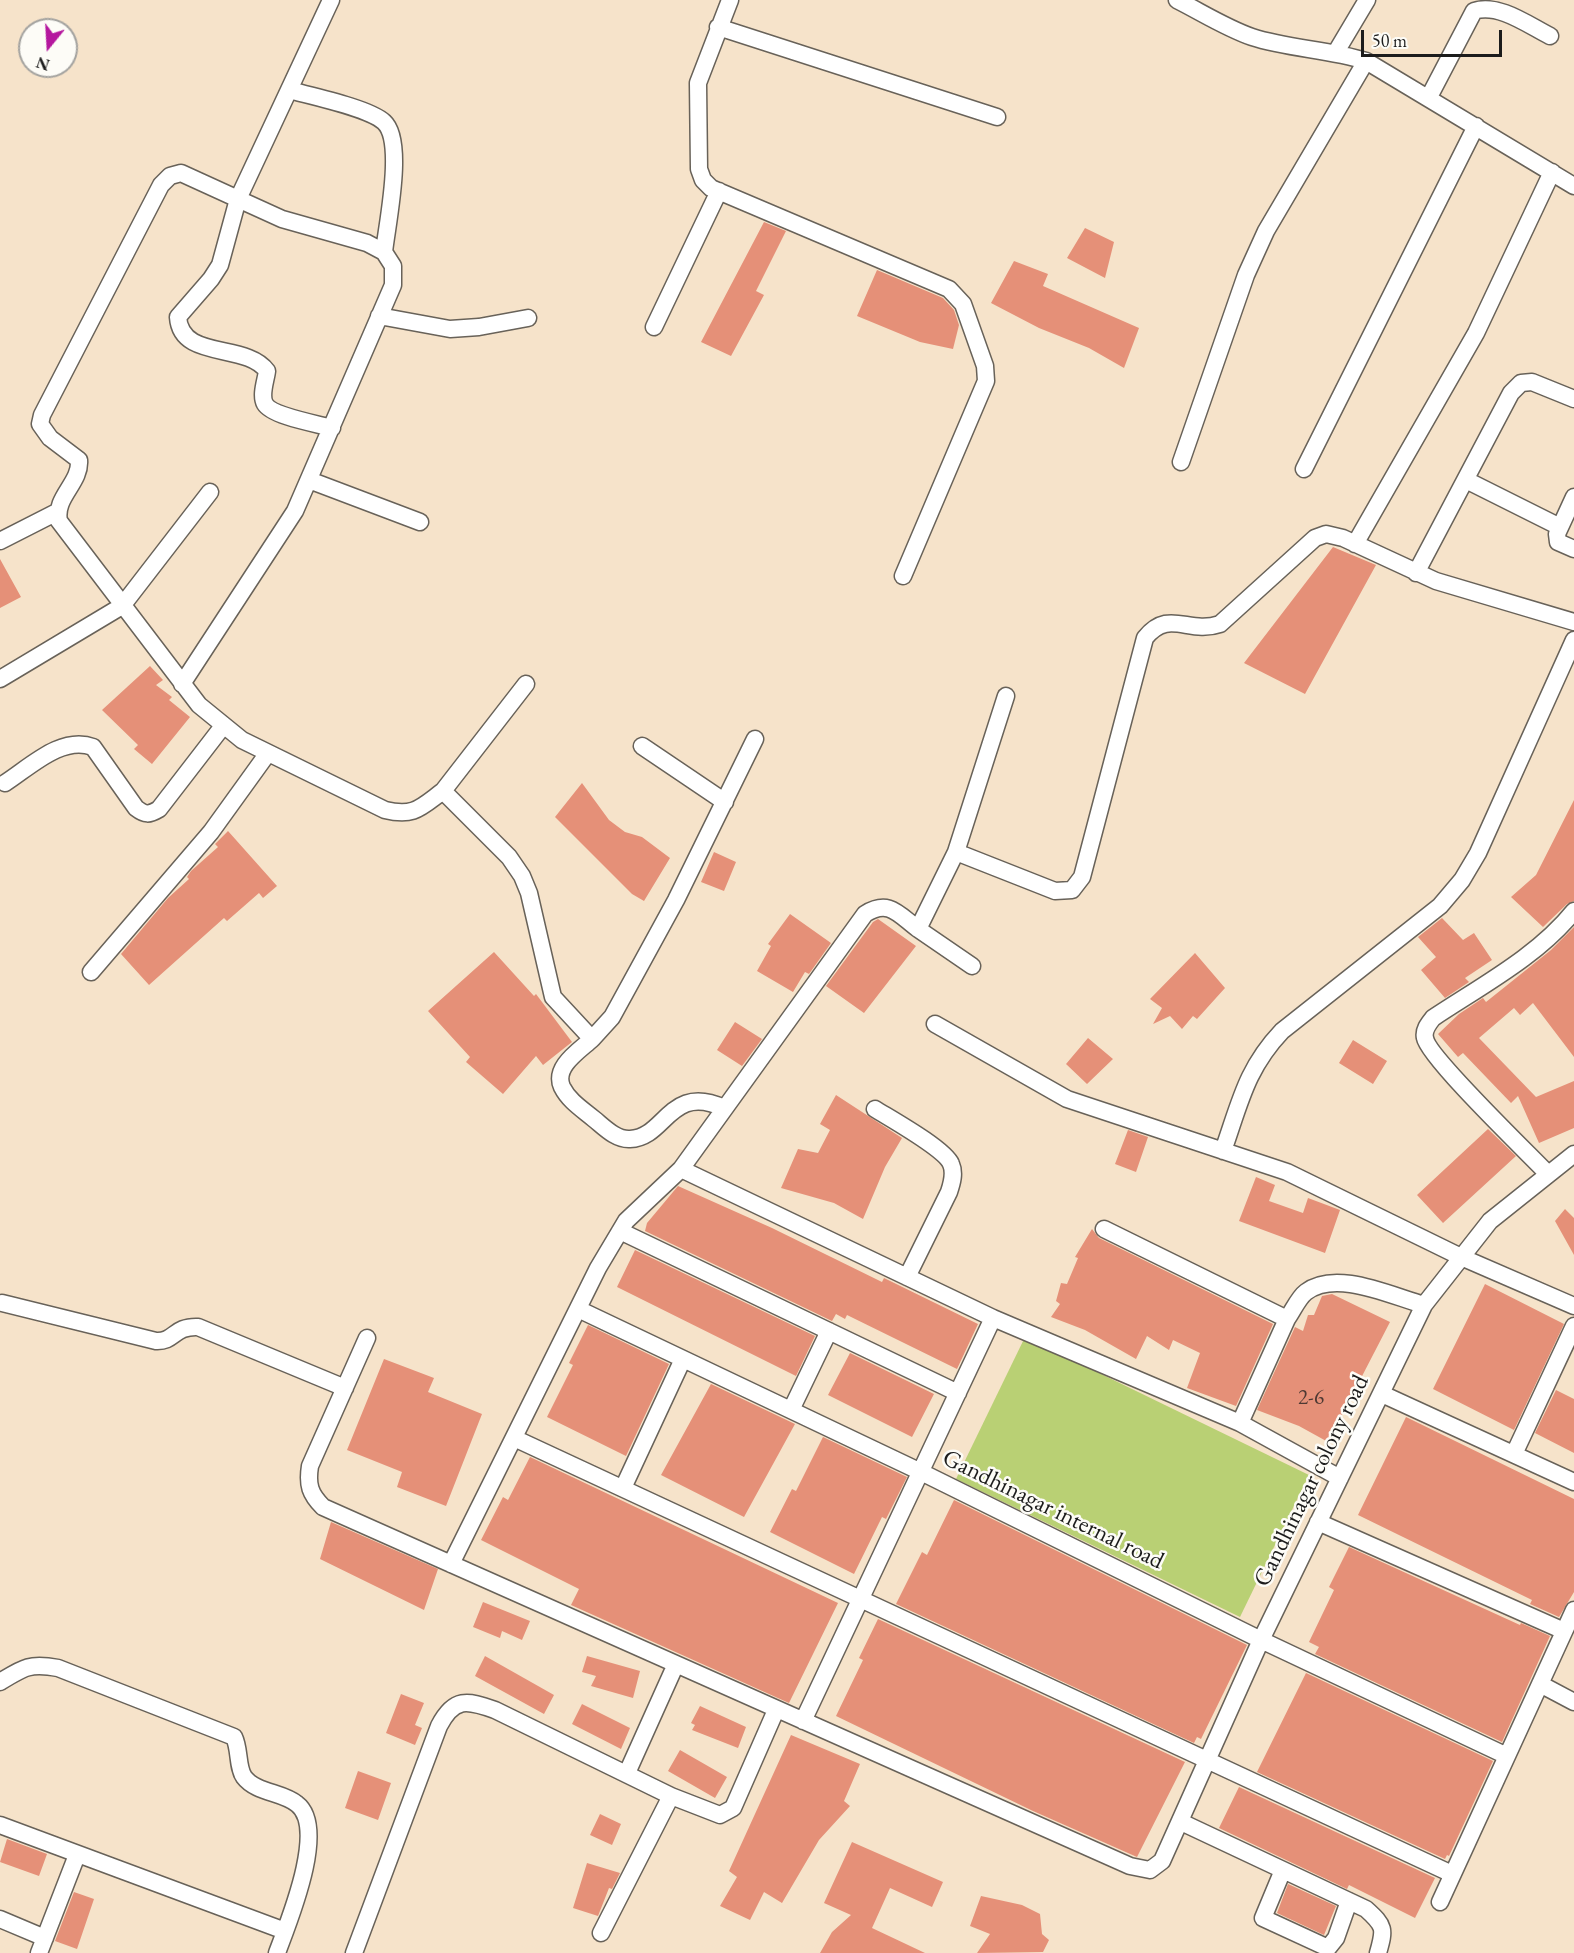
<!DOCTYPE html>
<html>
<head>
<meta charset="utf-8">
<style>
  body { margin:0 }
  #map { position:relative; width:1574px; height:1953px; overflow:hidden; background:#f6e3ca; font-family:"EB Garamond",serif }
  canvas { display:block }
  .north { position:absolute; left:18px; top:18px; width:60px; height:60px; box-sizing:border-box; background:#fdfcf7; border:2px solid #a3a29f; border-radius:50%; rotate:198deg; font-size:16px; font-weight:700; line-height:24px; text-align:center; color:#1c1c1c }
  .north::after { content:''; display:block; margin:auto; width:21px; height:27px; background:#b5179e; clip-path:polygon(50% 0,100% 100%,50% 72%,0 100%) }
  .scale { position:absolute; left:1361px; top:30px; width:141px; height:27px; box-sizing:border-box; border:3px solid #1c1c1c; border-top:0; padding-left:8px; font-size:18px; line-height:21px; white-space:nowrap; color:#1c1c1c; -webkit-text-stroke:4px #fdfcf7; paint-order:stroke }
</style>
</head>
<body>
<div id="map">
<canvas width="1574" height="1953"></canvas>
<div class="north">N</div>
<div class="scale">50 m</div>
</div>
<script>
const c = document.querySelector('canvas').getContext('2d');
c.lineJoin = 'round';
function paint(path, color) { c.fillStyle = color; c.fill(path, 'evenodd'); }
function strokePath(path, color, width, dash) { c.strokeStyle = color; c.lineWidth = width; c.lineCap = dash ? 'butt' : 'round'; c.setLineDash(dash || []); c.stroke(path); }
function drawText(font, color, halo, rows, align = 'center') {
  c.font = font + ' "EB Garamond",serif'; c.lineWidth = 5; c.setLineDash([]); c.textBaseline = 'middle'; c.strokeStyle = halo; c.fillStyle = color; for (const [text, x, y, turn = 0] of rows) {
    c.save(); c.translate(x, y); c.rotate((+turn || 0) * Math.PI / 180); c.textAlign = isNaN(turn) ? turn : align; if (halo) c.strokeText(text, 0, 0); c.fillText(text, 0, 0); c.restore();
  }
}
paint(new Path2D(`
  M 1025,1337 L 1309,1475 L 1240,1617 L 956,1479 Z`), '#b9d074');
paint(new Path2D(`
  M 764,222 L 786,231 L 756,291 L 764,295 L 731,356 L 701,342 Z
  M 1085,228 L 1114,242 L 1105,278 L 1067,258 Z
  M 1014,261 L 1048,274 L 1043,286 L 1139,328 L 1124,368 L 1089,348 L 1039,328 L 991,303 Z
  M 877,270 L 943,298 L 954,310 L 959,325 L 953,349 L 920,342 L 857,316 Z
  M 1333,547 L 1376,565 L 1305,694 L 1244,663 Z
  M 0,559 L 21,597 L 0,608 Z
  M 150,666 L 163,680 L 156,685 L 172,697 L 169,700 L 190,717 L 152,764 L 134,749 L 138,745 L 102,710 Z
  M 582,783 L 609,820 L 625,832 L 642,837 L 670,858 L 644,901 L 632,894 L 555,817 Z
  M 1574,800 L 1574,901 L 1567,904 L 1543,927 L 1511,897 L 1536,875 Z
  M 228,831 L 277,886 L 263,898 L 259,893 L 227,921 L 224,918 L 149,985 L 121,954 L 168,898 L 189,879 L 187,877 L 191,871 L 218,847 L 215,844 Z
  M 714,852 L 736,862 L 724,891 L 701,882 Z
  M 790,914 L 831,943 L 809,974 L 805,972 L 793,992 L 757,971 L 771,946 L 768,944 Z
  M 1442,918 L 1463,940 L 1474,933 L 1492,960 L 1465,978 L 1469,982 L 1445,998 L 1421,970 L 1436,957 L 1418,937 Z
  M 878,919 L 916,946 L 864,1013 L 826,986 L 873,922 Z
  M 1574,927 L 1574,1057 L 1533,1003 L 1520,1015 L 1514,1008 L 1479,1038 L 1536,1097 L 1574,1081 L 1574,1128 L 1539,1143 L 1518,1096 L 1511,1103 L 1463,1053 L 1458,1057 L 1438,1034 L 1459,1014 L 1483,998 L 1486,1002 L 1551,950 Z
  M 494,952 L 534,996 L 536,994 L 572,1042 L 543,1065 L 536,1056 L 503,1094 L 466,1062 L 470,1057 L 428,1011 Z
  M 1195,953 L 1225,988 L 1197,1019 L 1193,1016 L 1182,1029 L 1170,1016 L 1153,1024 L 1162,1008 L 1150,999 Z
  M 735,1022 L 762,1039 L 742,1066 L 717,1050 Z
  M 1088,1038 L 1113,1059 L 1087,1084 L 1066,1064 Z
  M 1353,1040 L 1387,1061 L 1373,1084 L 1339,1063 Z
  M 836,1095 L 902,1138 L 885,1167 L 863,1219 L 834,1203 L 781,1188 L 798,1149 L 818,1153 L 830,1130 L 820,1124 Z
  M 1488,1129 L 1516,1156 L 1443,1223 L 1417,1195 Z
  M 1128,1130 L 1148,1137 L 1136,1172 L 1115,1164 Z
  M 1256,1177 L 1275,1185 L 1269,1201 L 1303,1213 L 1308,1198 L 1340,1210 L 1325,1253 L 1239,1221 Z
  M 678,1186 L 772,1228 L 882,1282 L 884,1278 L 978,1324 L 957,1369 L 847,1315 L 845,1319 L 836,1314 L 832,1321 L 645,1231 L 647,1223 Z
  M 1565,1209 L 1574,1218 L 1574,1255 L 1555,1221 Z
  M 1092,1229 L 1099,1238 L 1273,1324 L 1236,1406 L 1187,1388 L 1200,1353 L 1173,1340 L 1169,1350 L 1147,1336 L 1136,1359 L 1085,1330 L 1051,1317 L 1060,1304 L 1056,1301 L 1061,1283 L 1067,1284 L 1078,1258 L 1075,1257 Z
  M 635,1250 L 815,1336 L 796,1376 L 617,1287 Z
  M 1485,1284 L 1564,1324 L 1514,1430 L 1433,1389 Z
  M 1332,1294 L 1390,1322 L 1328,1442 L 1299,1426 L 1257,1410 L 1295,1327 L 1303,1331 L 1308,1315 L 1314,1315 L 1322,1296 Z
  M 588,1325 L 669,1364 L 626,1456 L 547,1417 L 573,1365 L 569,1363 Z
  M 850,1353 L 934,1394 L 912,1437 L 828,1395 Z
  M 384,1359 L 434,1378 L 428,1392 L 482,1414 L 446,1506 L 397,1487 L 402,1472 L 347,1450 Z
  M 711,1384 L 795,1424 L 744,1517 L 661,1475 Z
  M 1556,1390 L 1574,1399 L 1574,1453 L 1535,1433 Z
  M 1406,1417 L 1574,1499 L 1574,1592 L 1559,1617 L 1530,1604 L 1532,1600 L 1358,1515 Z
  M 823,1437 L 907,1477 L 886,1519 L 882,1517 L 854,1574 L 770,1532 L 792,1489 L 796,1491 Z
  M 530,1457 L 838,1603 L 789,1703 L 571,1605 L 579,1589 L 481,1540 L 503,1497 L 508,1500 Z
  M 954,1500 L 1247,1645 L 1201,1739 L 1197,1737 L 1194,1743 L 896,1604 L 922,1552 L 927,1555 Z
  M 331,1522 L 438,1569 L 424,1610 L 320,1559 Z
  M 1349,1547 L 1520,1625 L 1521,1623 L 1550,1636 L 1502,1742 L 1315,1654 L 1319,1647 L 1309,1642 L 1334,1590 L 1329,1587 Z
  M 483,1602 L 530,1621 L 522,1640 L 502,1631 L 500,1638 L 473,1627 Z
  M 878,1619 L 1185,1762 L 1137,1857 L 1033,1811 L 836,1716 L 863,1660 L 859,1658 Z
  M 485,1656 L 554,1695 L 544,1714 L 475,1676 Z
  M 587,1656 L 640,1671 L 633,1698 L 591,1686 L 596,1676 L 582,1672 Z
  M 1306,1673 L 1493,1761 L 1449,1856 L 1447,1855 L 1445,1859 L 1257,1772 Z
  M 401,1694 L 424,1703 L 415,1725 L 422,1728 L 415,1745 L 386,1733 Z
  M 582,1704 L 630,1728 L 621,1749 L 572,1724 Z
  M 700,1706 L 746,1727 L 738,1748 L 692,1730 L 695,1725 L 691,1723 Z
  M 791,1735 L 860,1764 L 844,1801 L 850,1806 L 819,1840 L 782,1903 L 764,1892 L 750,1920 L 720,1906 L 737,1877 L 729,1871 Z
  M 680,1750 L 727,1777 L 715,1798 L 668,1771 Z
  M 358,1771 L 391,1783 L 378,1820 L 345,1808 Z
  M 1239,1787 L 1435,1878 L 1415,1918 L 1349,1885 L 1347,1889 L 1219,1828 Z
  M 600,1814 L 621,1824 L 612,1845 L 590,1835 Z
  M 7,1839 L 47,1854 L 39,1876 L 0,1862 Z
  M 852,1842 L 943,1882 L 932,1907 L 890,1888 L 872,1928 L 925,1953 L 820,1953 L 832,1932 L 851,1915 L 824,1903 Z
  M 587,1863 L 620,1873 L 612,1889 L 609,1888 L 598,1916 L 573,1908 Z
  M 1288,1884 L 1336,1906 L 1324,1935 L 1277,1913 Z
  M 74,1892 L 94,1899 L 77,1949 L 55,1941 Z
  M 981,1896 L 1022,1905 L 1040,1914 L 1042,1934 L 1049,1940 L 1043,1952 L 977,1953 L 990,1934 L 970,1926 Z`), '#e59078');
const street = new Path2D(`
  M 331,0 L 238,199 L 181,173 L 170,176 L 161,185 L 42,415 L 40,424 L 50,438 L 79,460 C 81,483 54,497 59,521 L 199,705 L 242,740 L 385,810 C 414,817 420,808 443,791 L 509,857 L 522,876 L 529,893 L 553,997 L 592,1039 C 579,1051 553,1067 562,1087 C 569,1101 582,1109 594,1119 C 604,1127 616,1140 630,1139 C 666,1138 669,1083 724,1108
  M 730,0 L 698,83 L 699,169 L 703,180 L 711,188 L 949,289 L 963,304 L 985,366 L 986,381 L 903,576
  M 1177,0 C 1201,12 1226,28 1252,37 C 1289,49 1328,49 1366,61 L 1574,186
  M 718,27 L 997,117
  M 1336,52 L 1367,0
  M 289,90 C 311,96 369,108 384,122 C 405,141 387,224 384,252
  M 1429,97 L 1474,11 C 1499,3 1528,25 1550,36
  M 379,316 L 450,329 L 479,327 L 528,318
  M 654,327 L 719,191
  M 1181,462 L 1246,275 L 1266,231 L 1366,61
  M 1304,469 L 1476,126
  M 309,480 L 420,522
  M 1466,480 L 1560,527
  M 1574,497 L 1557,534 L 1558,542 L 1574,549
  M 0,541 L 57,512
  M 1355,544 L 1476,333 L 1552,172
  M 1416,573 L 1511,393 L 1521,383 L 1532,382 L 1574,399
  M 0,679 L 122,606 L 210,492
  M 182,684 L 295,511 L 393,285 L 393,266 L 384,252 L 367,243 L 282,219 L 238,199 L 220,265 L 211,279 L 178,317 C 181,361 246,342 267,371 C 266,380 260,395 265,404 C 272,416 318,424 332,428
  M 642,746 L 725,802
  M 5,783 C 30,767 62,735 93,747 L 136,808 C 145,815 149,815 159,809 L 223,726
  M 443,791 L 526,684
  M 956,852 L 1006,696
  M 918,929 L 972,966
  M 91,972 L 211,832 L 268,753
  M 935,1024 L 1067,1099 L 1287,1172 L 1461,1257 L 1574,1306
  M 592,1039 L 612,1017 L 676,900 L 755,739
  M 875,1109 C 891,1119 945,1149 951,1164 C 955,1173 952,1183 949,1192 L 907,1277
  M 1223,1151 C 1240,1103 1246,1069 1282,1031 L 1440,906 L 1462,880 L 1478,853 L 1574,640
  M 1548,1174 C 1529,1154 1428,1057 1425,1038 C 1423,1030 1429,1023 1433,1018 C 1481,986 1538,956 1574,911
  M 1104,1229 L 1287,1319 L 1240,1423
  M 620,1231 L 958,1393
  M 2,1303 L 156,1341 C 175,1342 173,1326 198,1327 L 345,1388
  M 578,1309 L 921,1472 L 1261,1640 L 1507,1756
  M 1287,1319 C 1293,1311 1298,1298 1306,1292 C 1336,1269 1391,1296 1424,1305
  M 367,1338 L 310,1466 C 307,1485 310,1494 323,1507 L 1130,1866 L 1150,1870 L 1162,1861 L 1261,1640 L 1424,1305 L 1490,1221 L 1574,1154
  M 1382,1394 L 1574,1482
  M 791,1410 L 829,1331
  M 514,1438 L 1452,1874
  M 1514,1454 L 1574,1326
  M 1340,1478 L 1240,1423 L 993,1318 L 681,1169 L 865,914 C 889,899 898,914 918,929 L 956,852 L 1055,891 L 1072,890 L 1082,877 L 1145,638 C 1169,608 1188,635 1220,624 L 1315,538 L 1326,534 L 1343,538 L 1436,581 L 1574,622
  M 623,1488 L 683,1359
  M 1318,1522 L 1564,1631
  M 451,1564 L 598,1268 L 626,1221 L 681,1169
  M 0,1682 C 24,1667 30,1663 58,1668 L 234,1737 C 240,1749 237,1767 244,1777 C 256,1793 283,1792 297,1804 C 328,1828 288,1923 277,1953
  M 1540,1684 L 1574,1702
  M 803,1721 L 993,1318
  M 627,1773 L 676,1664
  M 1181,1822 L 1366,1909 C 1385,1926 1385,1929 1378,1953
  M 0,1825 L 285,1931
  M 1283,1870 L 1263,1918 L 1328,1948 L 1336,1938 L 1349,1901
  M 1440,1902 L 1574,1610
  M 0,1919 L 45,1938
  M 601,1933 L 671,1796
  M 39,1953 L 77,1855
  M 354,1953 L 439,1726 C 454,1697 467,1700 495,1710 L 671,1796 L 720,1815 L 733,1808 L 776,1710`);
strokePath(street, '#686259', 19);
strokePath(street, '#fff', 16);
drawText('21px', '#4e3933', null, [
  ["2-6",1311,1398]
]);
drawText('24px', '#1c1c1c', '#fdfcf7', [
  ["Gandhinagar colony road",1312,1481,-64],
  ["Gandhinagar internal road",1053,1510,26]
]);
</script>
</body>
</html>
